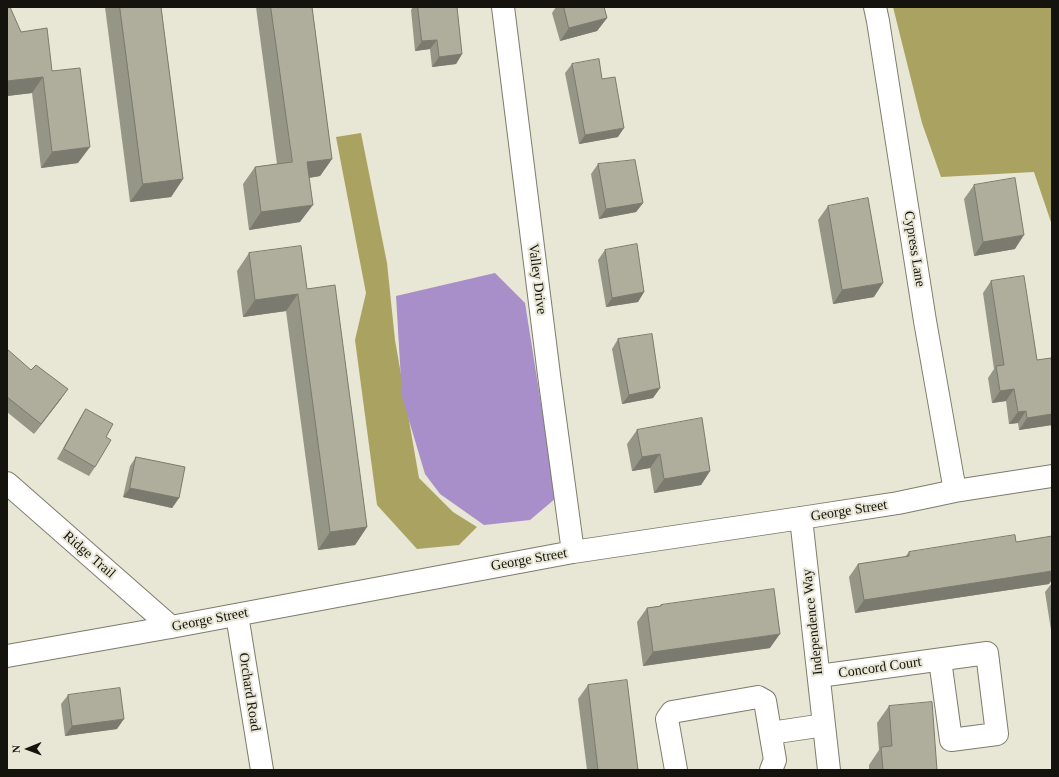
<!DOCTYPE html>
<html>
<head>
<meta charset="utf-8">
<style>
  body { margin:0 }
  #map { position:relative; width:1059px; height:777px; overflow:hidden; background:#e8e6d5; font-family:Georgia,serif }
  canvas { display:block }
  .frame { position:absolute; inset:0; border:8px solid #14130d; pointer-events:none }
  .north { position:absolute; left:8px; top:729px; width:40px; height:40px; -webkit-text-stroke:3px #e8e6d5; paint-order:stroke; rotate:269deg; font-size:11px; font-weight:700; line-height:16px; text-align:center; color:#14130d }
  .north::after { content:''; display:block; margin:auto; width:14px; height:18px; background:#14130d; clip-path:polygon(50% 0,100% 100%,50% 72%,0 100%) }
</style>
</head>
<body>
<div id="map">
<canvas width="1059" height="777"></canvas>
<div class="frame"></div>
<div class="north">N</div>
</div>
<script>
const c = document.querySelector('canvas').getContext('2d');
c.lineJoin = 'round';
function paint(path, color) { c.fillStyle = color; c.fill(path, 'evenodd'); }
function strokePath(path, color, width, dash) { c.strokeStyle = color; c.lineWidth = width; c.lineCap = dash ? 'butt' : 'round'; c.setLineDash(dash || []); c.stroke(path); }
function drawText(font, color, halo, rows, align = 'center') {
  c.font = font + ' Georgia,serif'; c.lineWidth = 4; c.setLineDash([]); c.textBaseline = 'middle'; c.strokeStyle = halo; c.fillStyle = color; for (const [text, x, y, turn = 0] of rows) {
    c.save(); c.translate(x, y); c.rotate((+turn || 0) * Math.PI / 180); c.textAlign = isNaN(turn) ? turn : align; if (halo) c.strokeText(text, 0, 0); c.fillText(text, 0, 0); c.restore();
  }
}
paint(new Path2D(`
  M 893,7 L 1052,7 L 1052,225 L 1034,172 L 941,177 L 922,123 Z
  M 361,133 L 387,263 L 395,340 L 419,478 L 453,512 L 477,527 L 459,545 L 417,549 L 377,505 L 355,340 L 366,293 L 336,137 Z`), '#aaa260');
paint(new Path2D(`
  M 495,273 L 525,303 L 556,498 L 530,520 L 484,525 L 440,494 L 425,474 L 402,397 L 396,296 Z`), '#a88fc9');
const minor = new Path2D(`
  M 503,7 L 549,375 L 573,552
  M 875,7 L 878,21 L 925,321 L 955,491
  M 7,483 L 171,627
  M 801,518 L 829,770
  M 237,615 L 262,770
  M 7,656 L 171,627 L 573,552 L 801,518 L 898,503 L 955,491 L 1052,476
  M 819,676 L 987,653 L 997,734 L 951,740 L 940,660
  M 771,733 L 824,725
  M 676,770 L 667,719 L 672,712 L 758,697 L 765,701 L 775,760 L 771,770`);
strokePath(minor, '#7e7c6c', 24);
strokePath(minor, '#fff', 22);
paint(new Path2D(`
  M 7,7 L 21,32 L 52,71 L 78,163 L 41,168 L 32,93 L 7,96 Z
  M 105,7 L 161,7 L 183,179 L 171,197 L 130,202 Z
  M 256,7 L 312,7 L 332,159 L 320,176 L 309,178 L 300,222 L 249,230 L 243,184 L 255,167 L 277,164 Z
  M 413,7 L 418,7 L 462,54 L 456,64 L 432,67 L 430,49 L 415,51 L 411,10 Z
  M 556,7 L 604,7 L 607,18 L 597,31 L 560,41 L 552,13 Z
  M 572,64 L 602,79 L 618,137 L 579,144 L 565,73 Z
  M 598,164 L 643,203 L 636,212 L 599,219 L 591,174 Z
  M 974,185 L 1015,249 L 974,256 L 964,199 Z
  M 828,206 L 874,297 L 833,304 L 818,220 Z
  M 605,250 L 644,292 L 638,302 L 606,307 L 598,260 Z
  M 249,253 L 307,289 L 367,527 L 355,545 L 318,550 L 286,311 L 243,317 L 237,271 Z
  M 991,281 L 1037,360 L 1052,364 L 1052,425 L 1019,430 L 1018,423 L 1009,424 L 1006,401 L 992,403 L 988,378 L 994,369 L 983,293 Z
  M 618,339 L 660,388 L 653,398 L 622,404 L 612,349 Z
  M 7,349 L 61,399 L 34,434 L 7,412 Z
  M 86,409 L 95,467 L 89,476 L 57,459 L 80,418 Z
  M 637,430 L 710,471 L 701,485 L 654,493 L 650,468 L 632,471 L 627,444 Z
  M 136,457 L 179,498 L 172,508 L 123,497 L 130,466 Z
  M 1016,542 L 1049,584 L 855,613 L 849,577 L 858,564 L 905,557 L 909,552 Z
  M 1052,583 L 1052,630 L 1051,630 L 1045,592 Z
  M 661,605 L 770,648 L 643,666 L 637,622 L 647,608 L 660,606 Z
  M 588,685 L 638,770 L 587,770 L 578,699 Z
  M 68,695 L 117,729 L 65,736 L 61,704 Z
  M 889,706 L 937,770 L 869,770 L 869,765 L 879,750 L 877,723 Z`), '#969687');
paint(new Path2D(`
  M 607,18 L 597,31 L 560,41 L 569,28 Z
  M 437,40 L 430,49 L 415,51 L 422,41 Z
  M 462,54 L 456,64 L 432,67 L 439,57 Z
  M 43,77 L 32,93 L 7,96 L 7,81 Z
  M 624,128 L 618,137 L 579,144 L 585,135 Z
  M 90,147 L 78,163 L 41,168 L 52,152 Z
  M 332,159 L 320,176 L 295,180 L 307,162 Z
  M 183,179 L 171,197 L 130,202 L 143,184 Z
  M 643,203 L 636,212 L 599,219 L 606,209 Z
  M 313,205 L 300,222 L 249,230 L 261,212 Z
  M 1024,235 L 1015,249 L 974,256 L 983,242 Z
  M 883,283 L 874,297 L 833,304 L 842,290 Z
  M 644,292 L 638,302 L 606,307 L 612,298 Z
  M 298,294 L 286,311 L 243,317 L 255,300 Z
  M 660,388 L 653,398 L 622,404 L 629,395 Z
  M 68,389 L 61,399 L 34,434 L 41,424 Z
  M 1014,389 L 1006,401 L 992,403 L 1000,391 Z
  M 1026,411 L 1018,423 L 1009,424 L 1018,412 Z
  M 1052,414 L 1052,425 L 1019,430 L 1027,418 Z
  M 660,454 L 650,468 L 632,471 L 642,457 Z
  M 710,471 L 701,485 L 654,493 L 664,479 Z
  M 130,488 L 179,498 L 172,508 L 123,497 Z
  M 367,527 L 355,545 L 318,550 L 330,532 Z
  M 1052,571 L 1052,580 L 1049,584 L 855,613 L 864,600 Z
  M 780,634 L 770,648 L 643,666 L 653,652 Z
  M 124,719 L 117,729 L 65,736 L 72,726 Z`), '#7a7a6e');
const building = new Path2D(`
  M 7,7 L 10,7 L 21,32 L 47,28 L 52,71 L 80,68 L 90,147 L 52,152 L 43,77 L 7,81 Z
  M 120,7 L 161,7 L 183,179 L 143,184 Z
  M 271,7 L 312,7 L 332,159 L 307,162 L 313,205 L 261,212 L 255,167 L 292,162 Z
  M 418,7 L 457,7 L 462,54 L 439,57 L 437,40 L 422,41 Z
  M 564,7 L 604,7 L 607,18 L 569,28 Z
  M 599,59 L 602,79 L 615,77 L 624,128 L 585,135 L 572,64 Z
  M 635,160 L 643,203 L 606,209 L 598,164 Z
  M 1015,178 L 1024,235 L 983,242 L 974,185 Z
  M 868,198 L 883,283 L 842,290 L 828,206 Z
  M 637,244 L 644,292 L 612,298 L 605,250 Z
  M 301,246 L 307,289 L 335,285 L 367,527 L 330,532 L 298,294 L 255,300 L 249,253 Z
  M 1024,276 L 1037,360 L 1051,358 L 1052,364 L 1052,414 L 1027,418 L 1026,411 L 1018,412 L 1014,389 L 1000,391 L 996,366 L 1004,365 L 991,281 Z
  M 652,334 L 660,388 L 629,395 L 618,339 Z
  M 7,349 L 31,370 L 36,365 L 68,389 L 41,424 L 7,397 Z
  M 86,409 L 113,424 L 106,437 L 111,440 L 95,467 L 64,449 Z
  M 702,418 L 710,471 L 664,479 L 660,454 L 642,457 L 637,430 Z
  M 136,457 L 185,467 L 179,498 L 130,488 Z
  M 1015,535 L 1016,542 L 1052,536 L 1052,571 L 864,600 L 858,564 L 909,556 L 909,552 Z
  M 774,589 L 780,634 L 653,652 L 647,608 L 661,606 L 661,605 Z
  M 627,680 L 638,770 L 598,770 L 588,685 Z
  M 120,688 L 124,719 L 72,726 L 68,695 Z
  M 932,702 L 937,770 L 883,770 L 881,747 L 892,746 L 889,706 Z`);
paint(building, '#afae9d');
strokePath(building, '#7a7a6e', 1);
drawText('14px', '#14130d', '#e8e6d5', [
  ["Cypress Lane",914,249,81],
  ["Valley Drive",537,279,83],
  ["George Street",849,511,-9],
  ["Ridge Trail",89,555,41],
  ["George Street",529,560,-10],
  ["George Street",210,620,-11],
  ["Independence Way",813,622,-96],
  ["Concord Court",880,668,-8],
  ["Orchard Road",249,692,81]
]);
</script>
</body>
</html>
